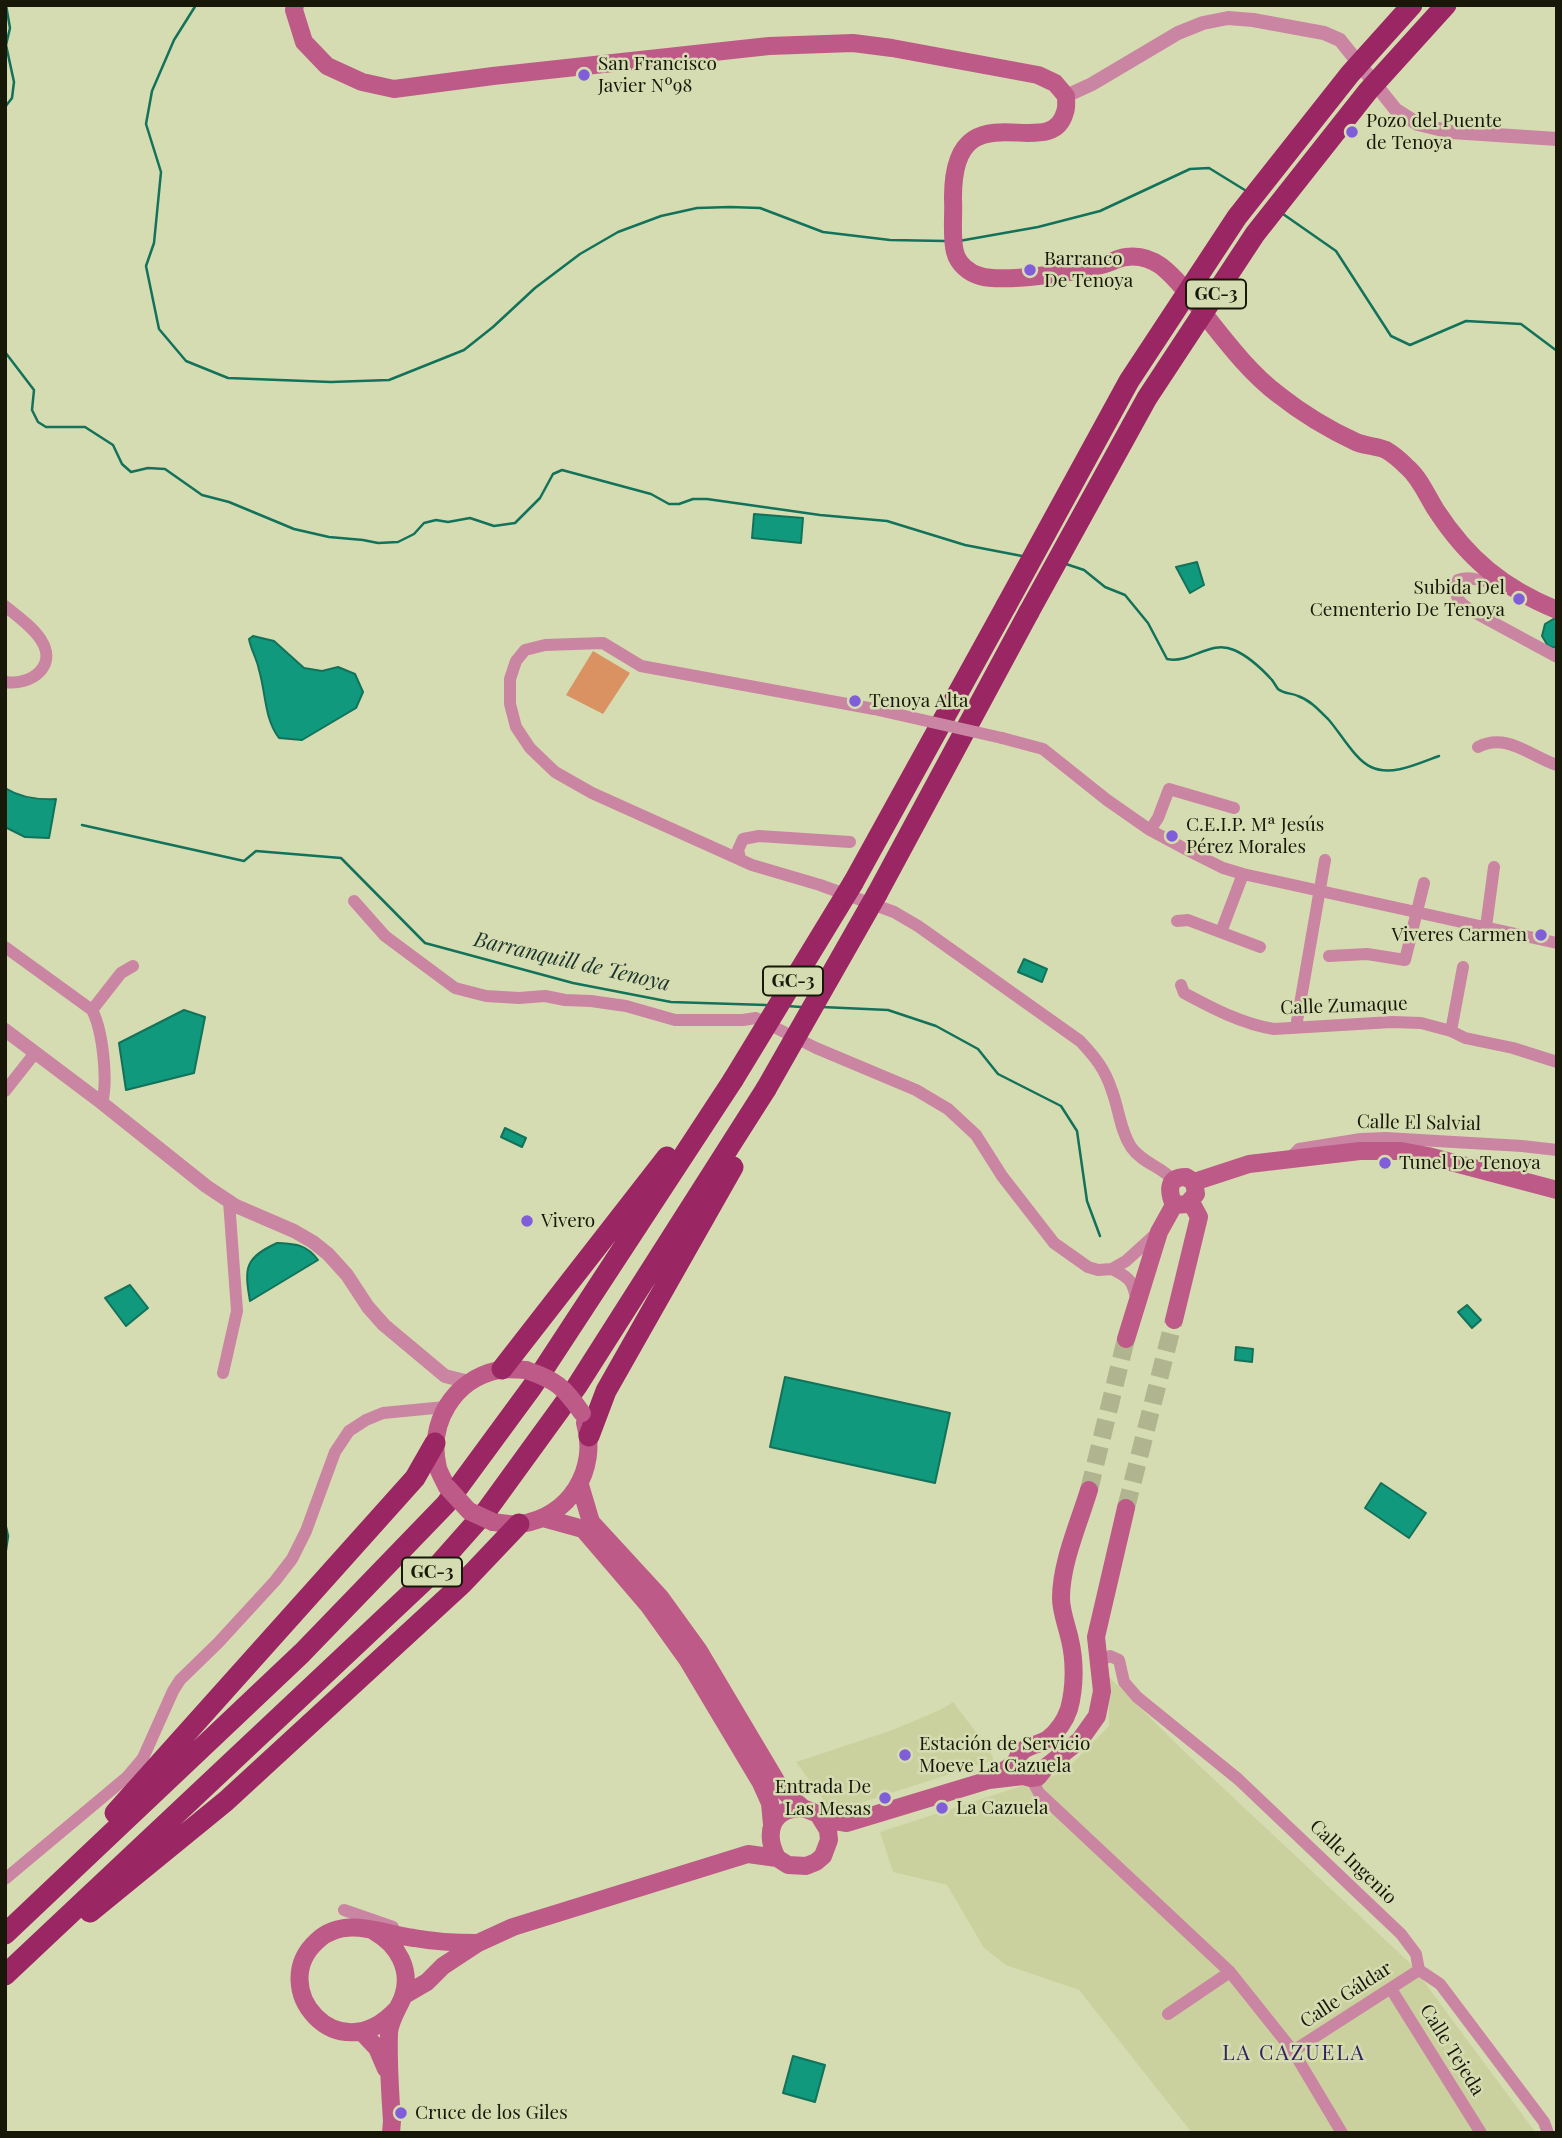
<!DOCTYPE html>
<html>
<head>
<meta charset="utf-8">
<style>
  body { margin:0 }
  #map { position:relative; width:1562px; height:2138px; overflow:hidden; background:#d6dcb1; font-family:"Playfair Display",serif }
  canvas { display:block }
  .frame { position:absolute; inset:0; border:7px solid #171808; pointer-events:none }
</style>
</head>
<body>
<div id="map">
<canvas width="1562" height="2138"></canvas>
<div class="frame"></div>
</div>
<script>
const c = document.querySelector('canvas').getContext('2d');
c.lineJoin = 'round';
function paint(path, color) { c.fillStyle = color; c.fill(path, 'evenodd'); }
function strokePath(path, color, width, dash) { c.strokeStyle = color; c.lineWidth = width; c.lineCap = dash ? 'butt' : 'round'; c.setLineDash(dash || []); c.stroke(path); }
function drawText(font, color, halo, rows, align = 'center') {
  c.font = font + ' "Playfair Display",serif'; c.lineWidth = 5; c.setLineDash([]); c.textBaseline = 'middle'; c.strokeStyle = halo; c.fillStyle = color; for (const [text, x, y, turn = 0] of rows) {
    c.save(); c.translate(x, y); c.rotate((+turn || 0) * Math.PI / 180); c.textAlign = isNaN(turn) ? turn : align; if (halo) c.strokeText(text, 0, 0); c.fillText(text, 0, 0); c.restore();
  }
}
paint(new Path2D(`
  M 1108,1676 L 1188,1755 L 1411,1964 L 1536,2133 L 1192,2133 L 1079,1990 L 1006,1965 L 984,1948 L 947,1885 L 893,1872 L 880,1832 L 1064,1772 L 1109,1726 Z
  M 953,1702 L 989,1749 L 994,1760 L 863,1802 L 847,1815 L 829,1812 L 821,1796 L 796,1762 L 890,1731 L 940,1710 Z`), '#cbd19e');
paint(new Path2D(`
  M 593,651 L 630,673 L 603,714 L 566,695 Z`), '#da9263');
const water = new Path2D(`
  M 754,514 L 803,518 L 801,543 L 752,538 Z
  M 1197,562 L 1204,585 L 1190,593 L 1176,567 Z
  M 1555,618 L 1557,618 L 1557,648 L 1548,646 L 1542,636 L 1545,624 Z
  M 253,636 L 274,641 L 304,668 L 322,671 L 338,667 L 355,674 L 363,692 L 356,708 L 302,740 L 279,738 C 264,718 266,693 259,670 C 257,659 251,650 249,639 Z
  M 5,788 C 21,798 38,800 56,799 L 49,838 L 25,837 L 5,827 Z
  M 1024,959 L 1047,969 L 1042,982 L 1018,972 Z
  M 184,1010 L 205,1017 L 194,1073 L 126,1090 L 119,1043 Z
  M 505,1128 L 526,1138 L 522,1147 L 501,1137 Z
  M 277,1243 C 296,1244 306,1244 318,1260 L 250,1301 C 244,1267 245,1258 277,1243 Z
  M 130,1285 L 148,1308 L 126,1326 L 105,1298 Z
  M 1467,1305 L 1481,1320 L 1472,1328 L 1458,1312 Z
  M 1236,1347 L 1253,1349 L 1252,1362 L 1235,1360 Z
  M 785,1377 L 950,1413 L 935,1483 L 770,1447 Z
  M 1381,1483 L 1426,1513 L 1409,1538 L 1365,1508 Z
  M 793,2056 L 825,2065 L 815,2102 L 783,2093 Z`);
paint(water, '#10997d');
strokePath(water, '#12725a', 2);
strokePath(new Path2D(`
  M 196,5 L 174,40 L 152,91 L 146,124 L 161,172 L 154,243 L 146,266 L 159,329 L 186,361 L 228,378 L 331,382 L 389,380 L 464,350 L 493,327 L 535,288 L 580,254 L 618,232 L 661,216 L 697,208 L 730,207 L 760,208 L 823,232 L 890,240 L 945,241
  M 5,107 L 12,98 L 14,82 L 6,45 L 10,28 L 6,5
  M 1283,214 L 1336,251 L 1391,336 L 1410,345 L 1466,321 L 1521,324 L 1557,351
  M 959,241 L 1038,227 L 1100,211 L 1190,169 L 1209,168 L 1248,192
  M 5,352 L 34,390 L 32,410 L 38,422 L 46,427 L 85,427 L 113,445 L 122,464 L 131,472 L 148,468 L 165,469 L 202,495 L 229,502 L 294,529 L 329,537 L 363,540 L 378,543 L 398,542 L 414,534 L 424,523 L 436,520 L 448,522 L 470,518 L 494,526 L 515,523 L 540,498 L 553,474 L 562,470 L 651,494 L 669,504 L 679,504 L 693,499 L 707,499 L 820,515 L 887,521 L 965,545 L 1022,556
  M 1066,564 L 1084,570 L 1105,587 L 1125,595 L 1148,623 L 1167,659 C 1191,664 1210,639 1234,650 C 1248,656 1262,669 1272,680 C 1273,681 1277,688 1278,689 C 1284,694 1292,693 1298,696 C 1310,700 1319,710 1328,719 C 1340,732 1355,760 1371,767 C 1392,777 1419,763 1439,756
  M 82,825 L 244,861 L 256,851 L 341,858 L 425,943 L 573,983 L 671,1002 L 766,1005
  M 787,1006 L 801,1007
  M 822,1007 L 888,1010 L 936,1026 L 978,1049 L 998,1074 L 1061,1106 L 1077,1131 L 1087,1201 L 1100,1236
  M 5,1523 L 8,1536 L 5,1556`), '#12725a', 2.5);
strokePath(new Path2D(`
  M 1089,1490 L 1126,1339
  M 1126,1508 L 1174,1320`), '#b0b58f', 18, [18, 9]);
strokePath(new Path2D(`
  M 1499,579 C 1482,586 1475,574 1458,580 C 1452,596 1459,603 1472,611 L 1557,657
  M 5,606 C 17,616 33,627 41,640 C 58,666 31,686 5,682
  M 874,709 L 641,666 L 603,643 L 545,645 L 525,650 L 516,661 L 510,679 L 510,704 L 516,727 L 530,748 L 555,772 L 592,793 L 752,865 L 820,885 L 894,912 L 918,926 L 1080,1041 C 1095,1057 1105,1069 1112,1091 C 1119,1109 1120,1130 1131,1147 C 1142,1163 1162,1167 1173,1180
  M 1002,738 L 1043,749 L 1107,800 L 1150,830 L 1191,852 L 1223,868 L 1243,874 L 1557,943
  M 1478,747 C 1506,732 1530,756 1557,765
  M 1150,830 L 1158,818 L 1169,789 L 1234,808
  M 740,858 L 738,850 L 743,839 L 759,836 L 850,842
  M 354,901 L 385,936 L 455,988 L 486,996 L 519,998 L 545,996 L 565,1000 L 591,1001 L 626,1006 L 675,1020 L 743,1020 L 756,1018 L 816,1048 L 916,1090 L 948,1109 L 976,1135 L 1002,1176 L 1054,1243 L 1088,1267 L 1098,1270 L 1112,1269
  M 1177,921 L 1188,920 L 1260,947
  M 1486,927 L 1494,867
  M 1221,932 L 1243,874
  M 5,947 L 92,1010 C 103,1031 108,1081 102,1103
  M 1329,956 L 1367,954 L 1405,960 L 1424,883
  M 1181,985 L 1184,993 C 1212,1008 1242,1024 1274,1029 L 1392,1022 L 1421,1023 L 1451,1031 L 1465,1038 L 1513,1048 L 1557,1062
  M 92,1010 L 121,973 L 133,966
  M 1296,1027 L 1325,860
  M 1451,1031 L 1463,967
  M 5,1091 L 35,1053
  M 1287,1161 L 1299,1149 L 1361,1139 L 1386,1138 L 1522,1146 L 1557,1150
  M 1137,1302 C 1133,1282 1131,1278 1112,1269 L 1126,1261 L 1158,1232
  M 223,1373 L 237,1311 L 229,1201
  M 1099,1661 L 1110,1656 L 1119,1660 L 1124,1682 L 1137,1697 L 1238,1779 L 1401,1934 L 1416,1954 L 1419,1970 L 1440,1984 L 1544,2122 L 1548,2133
  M 1031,1778 L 1039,1793 L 1230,1972 L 1293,2051 L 1342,2133
  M 5,1879 L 127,1777 L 143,1758 L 173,1691 L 180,1680 L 218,1643 L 275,1581 L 292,1559 L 306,1531 L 335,1452 L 349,1431 L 366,1420 L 383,1413 L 445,1407
  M 344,1910 L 393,1927
  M 1391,1989 L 1481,2133
  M 1168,2014 L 1230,1972
  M 1293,2051 L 1419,1970`), '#ca85a2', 12);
strokePath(new Path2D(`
  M 1066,96 L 1092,84 L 1178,33 L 1203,23 L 1228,18 L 1253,20 L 1324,33 L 1340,40 L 1396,110 L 1418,124 L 1451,132 L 1557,139
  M 5,1030 L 102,1103 L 206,1186 L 236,1206 L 294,1231 L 313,1242 L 328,1254 L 347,1275 L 368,1307 L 384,1325 L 445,1376 L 469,1382`), '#ca85a2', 14);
strokePath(new Path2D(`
  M 295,5 L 294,10 L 304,42 L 327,66 L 362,82 L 394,89 L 493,76 L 769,46 L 853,43 L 892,48 L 1038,75 L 1055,83 L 1066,96 C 1066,101 1067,107 1065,112 C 1051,167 952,82 953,199 C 954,214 951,237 955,252 C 958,264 969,273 980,276 C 1004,283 1077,272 1101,265 C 1110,263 1118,258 1126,257 C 1139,255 1151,259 1161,266 C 1175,277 1186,291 1197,305 C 1222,336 1247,371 1279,395 C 1303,414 1328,429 1356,442 C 1365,446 1377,446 1386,450 C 1393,454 1401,461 1407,467 C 1420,478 1427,496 1436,510 C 1468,559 1503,588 1557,610
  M 1186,1177 L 1194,1182 L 1196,1194 L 1187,1204 L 1174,1205 C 1168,1191 1167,1177 1186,1177 Z
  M 1194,1182 L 1249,1164 L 1360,1151 L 1401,1151 L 1428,1156 L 1557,1190
  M 1174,1320 L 1199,1217 L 1191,1202
  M 1126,1339 L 1159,1232 L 1174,1205
  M 447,1487 C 444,1481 440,1474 438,1468 C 427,1423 454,1379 499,1370 C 508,1368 517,1370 526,1370
  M 543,1518 L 583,1529 L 649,1606 L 687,1659 L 761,1783 L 770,1803 L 772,1825
  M 493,1522 C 502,1523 512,1525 520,1524 C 569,1518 599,1469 585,1423
  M 995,1776 L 1016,1763 C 1019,1745 1036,1747 1048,1739 C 1058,1731 1065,1721 1069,1709 C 1075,1687 1075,1661 1070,1640 C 1067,1626 1061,1612 1061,1598 C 1061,1563 1079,1523 1089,1490
  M 823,1819 L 847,1823 L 989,1780 L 1023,1776 L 1031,1778 L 1038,1777 L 1046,1767 L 1080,1740 L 1097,1716 L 1102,1691 L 1096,1637 L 1126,1508
  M 777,1858 C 764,1833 771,1808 803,1808
  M 375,1932 C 398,1945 412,1970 403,1997 C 398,2009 390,2020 389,2033 C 388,2062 390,2092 392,2121 L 391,2133
  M 403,1996 L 427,1982 L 443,1966 L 478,1943 L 513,1927 L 748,1854 L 777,1858 L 788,1865 L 806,1866 L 816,1862 L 823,1856 L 829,1840 L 828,1830 L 818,1814 L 803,1808 L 781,1789 L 699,1651 L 660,1597 L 591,1522 L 580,1485
  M 396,2010 C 337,2073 266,1987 317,1941 C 344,1915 382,1934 414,1938 C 436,1942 456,1943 478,1943
  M 362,2032 L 377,2048 L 386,2069`), '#be5a88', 18);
strokePath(new Path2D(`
  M 853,883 L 1006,606
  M 877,894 L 1029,612
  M 502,1369 L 667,1157
  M 589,1436 L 606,1391 L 733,1167
  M 115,1813 L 415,1478 L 435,1443
  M 90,1912 L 226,1801 L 462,1584 L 519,1524
  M 5,1934 L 302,1653 L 446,1504 L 532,1387 L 733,1080
  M 5,1975 L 425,1580 L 487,1510 L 577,1386 L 766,1089`), '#9b2664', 21);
strokePath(new Path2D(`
  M 874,709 L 1002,738`), '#ca85a2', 12);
strokePath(new Path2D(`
  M 526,1370 C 556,1380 564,1387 582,1413
  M 447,1487 L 469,1511 L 493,1522`), '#be5a88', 18);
strokePath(new Path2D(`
  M 1006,606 L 1129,381 L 1237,217 L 1350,74 L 1412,5
  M 1029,612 L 1147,398 L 1255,234 L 1368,91 L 1446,5
  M 733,1080 L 853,883
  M 766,1089 L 877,894`), '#9b2664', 21);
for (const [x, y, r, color] of [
  [584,75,7,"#815ed9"],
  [1352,132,7,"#815ed9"],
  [1030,270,7,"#815ed9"],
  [1519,599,7,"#815ed9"],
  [855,701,7,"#815ed9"],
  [1172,836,7,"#815ed9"],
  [1541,935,7,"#815ed9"],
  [1385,1163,7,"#815ed9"],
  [527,1221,7,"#815ed9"],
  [905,1755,7,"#815ed9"],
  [885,1798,7,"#815ed9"],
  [942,1808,7,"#815ed9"],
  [401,2113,7,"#815ed9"]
]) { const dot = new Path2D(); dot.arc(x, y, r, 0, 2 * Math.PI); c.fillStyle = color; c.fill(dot); strokePath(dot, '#d6dcb1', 2.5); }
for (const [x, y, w] of [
  [1216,294,60],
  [793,981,60],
  [432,1572,60]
]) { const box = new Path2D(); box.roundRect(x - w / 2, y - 14.5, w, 29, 5); c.fillStyle = '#d6dcb1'; c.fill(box); strokePath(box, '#171808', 2); }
drawText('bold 18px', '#171808', null, [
  ["GC-3",1216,294],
  ["GC-3",793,981],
  ["GC-3",432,1572]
]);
drawText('19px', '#171808', '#d6dcb1', [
  ["San Francisco",598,64],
  ["Javier Nº98",598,86],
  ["Pozo del Puente",1366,121],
  ["de Tenoya",1366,143],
  ["Barranco",1044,259],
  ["De Tenoya",1044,281],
  ["Subida Del",1505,588,"right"],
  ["Cementerio De Tenoya",1505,610,"right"],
  ["Tenoya Alta",869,701],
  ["C.E.I.P. Mª Jesús",1186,825],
  ["Pérez Morales",1186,847],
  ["Viveres Carmen",1527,935,"right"],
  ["Tunel De Tenoya",1399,1163],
  ["Vivero",541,1221],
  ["Estación de Servicio",919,1744],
  ["Moeve La Cazuela",919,1766],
  ["Entrada De",871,1787,"right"],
  ["Las Mesas",871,1809,"right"],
  ["La Cazuela",956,1808],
  ["Cruce de los Giles",415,2113]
], 'left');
drawText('19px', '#171808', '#d6dcb1', [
  ["Calle Zumaque",1344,1006,-2],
  ["Calle El Salvial",1419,1123,1],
  ["Calle Ingenio",1353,1862,44],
  ["Calle Gáldar",1346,1995,-33],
  ["Calle Tejeda",1452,2050,58]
]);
drawText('italic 21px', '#1a332c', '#d6dcb1', [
  ["Barranquill de Tenoya",572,962,13]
]);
c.letterSpacing = '2px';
drawText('21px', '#33225c', '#d6dcb1', [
  ["LA CAZUELA",1294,2053]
]);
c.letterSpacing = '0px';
</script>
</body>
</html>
